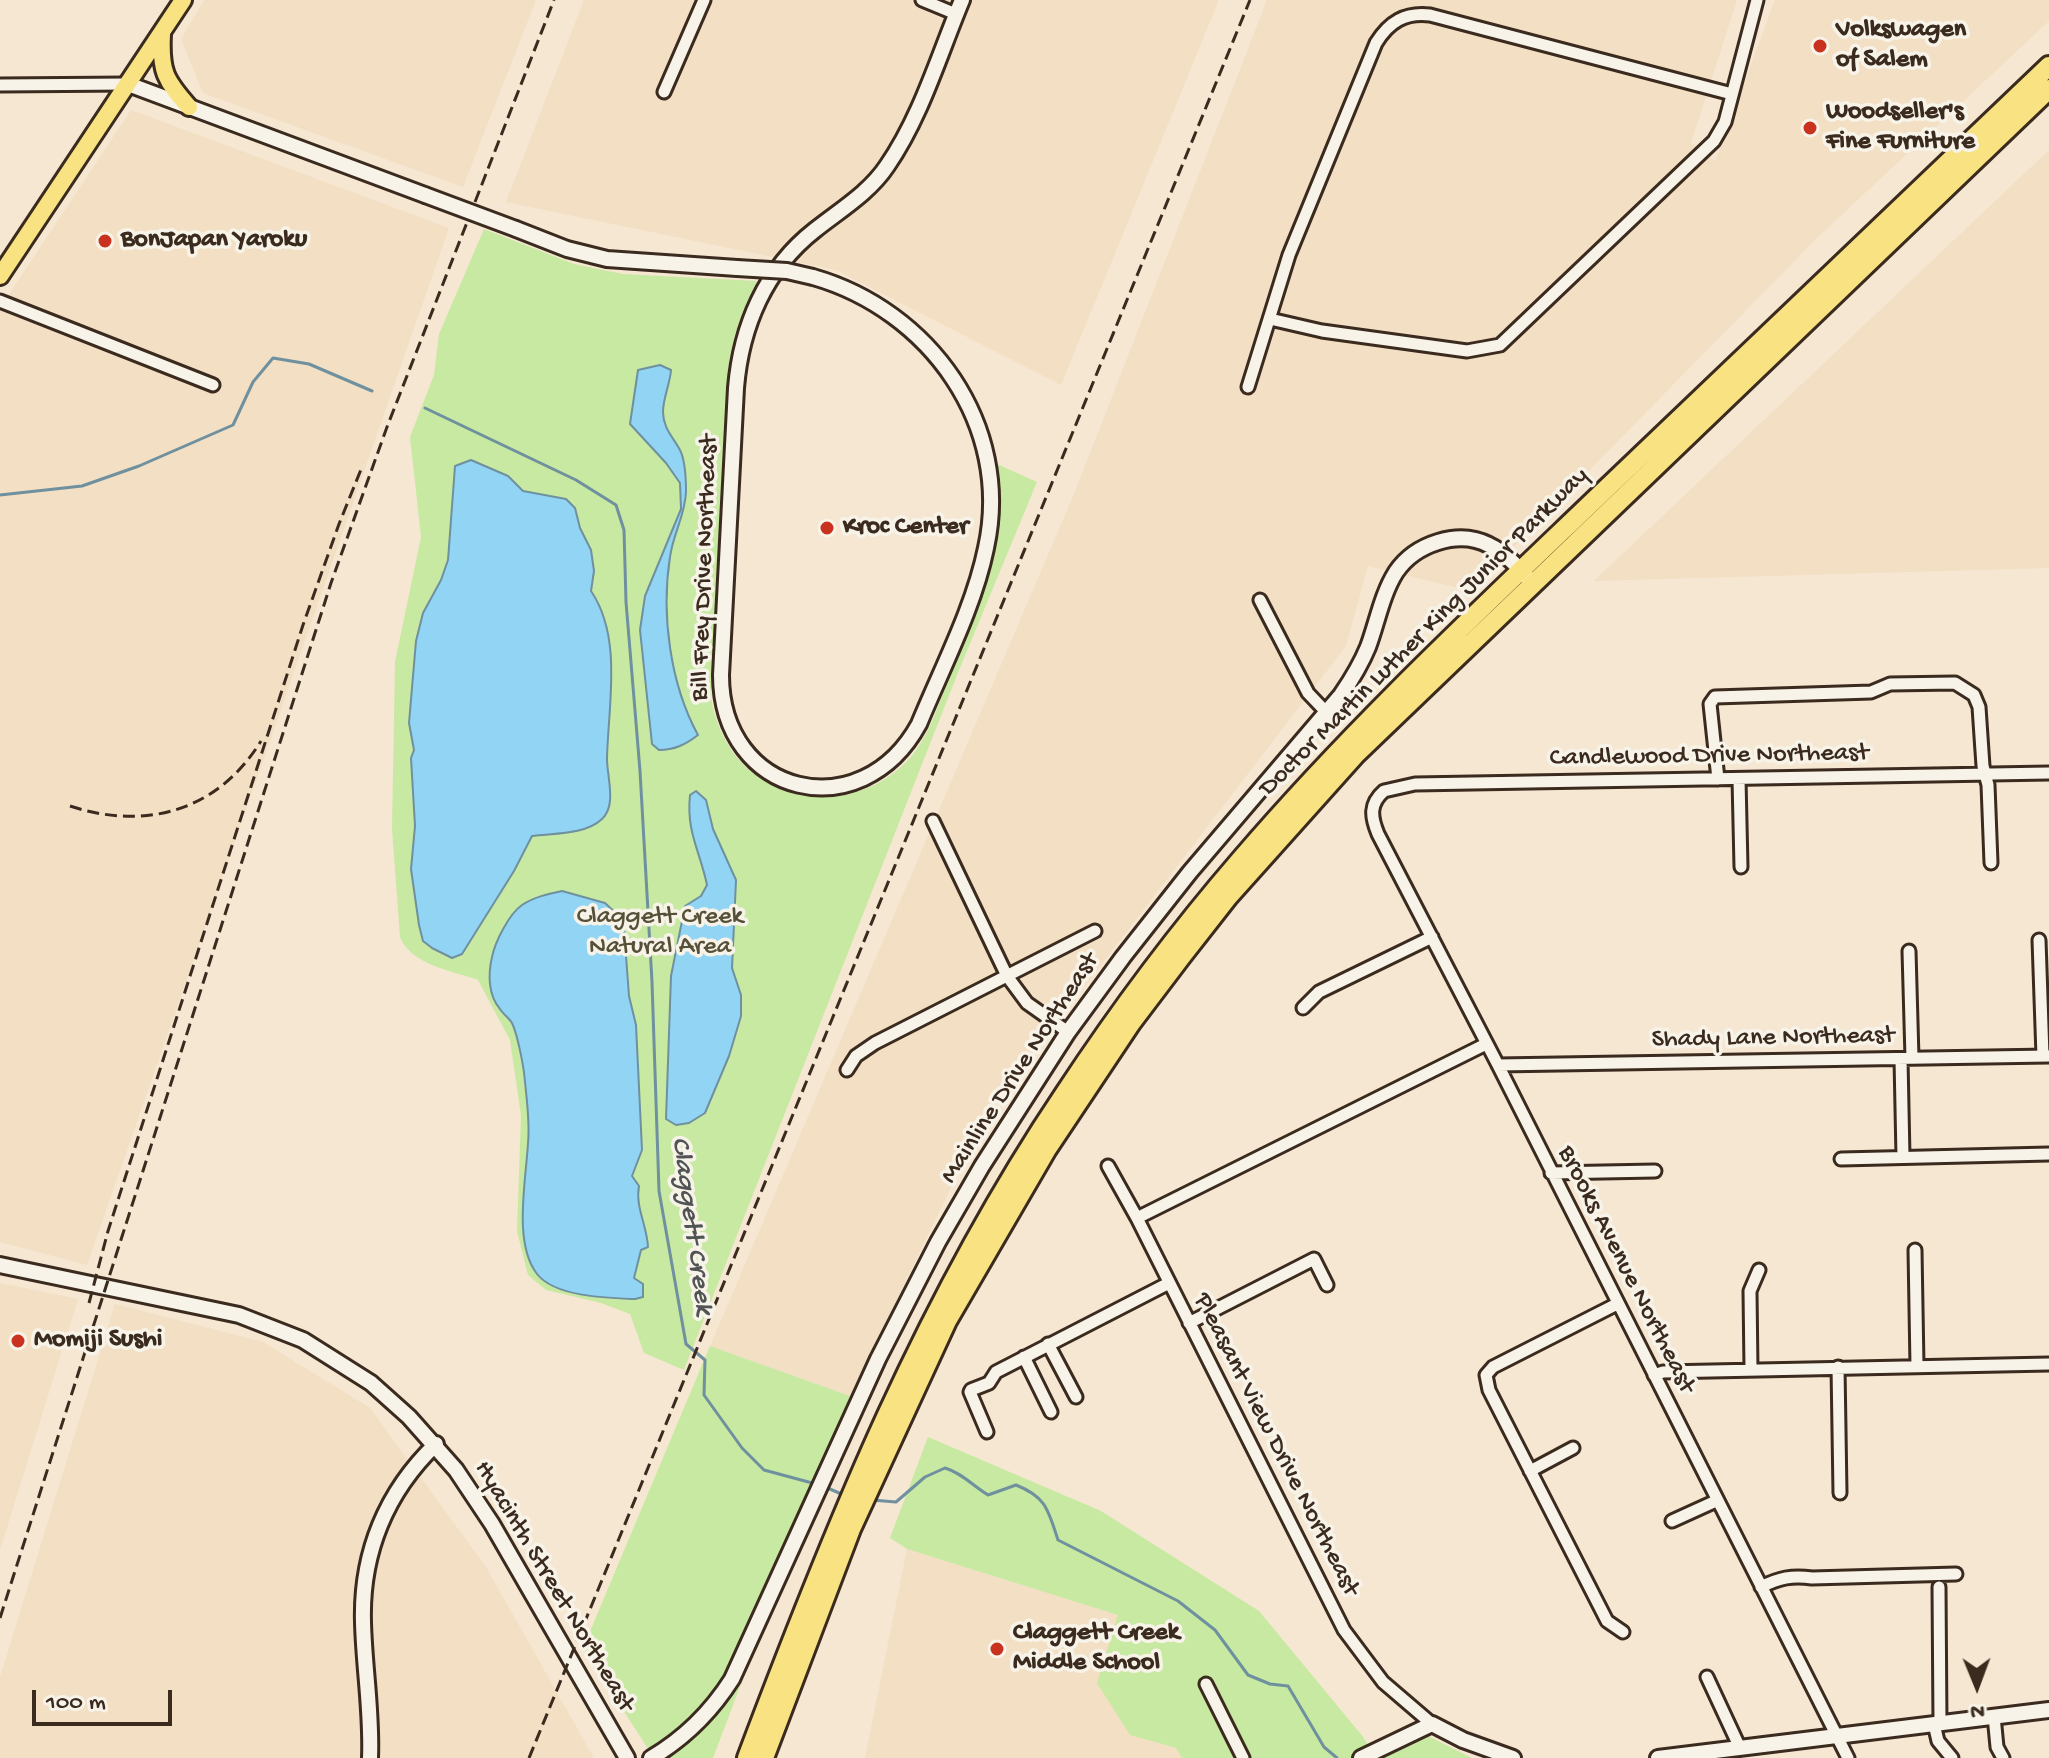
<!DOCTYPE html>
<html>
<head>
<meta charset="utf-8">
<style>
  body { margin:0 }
  #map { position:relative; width:2049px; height:1758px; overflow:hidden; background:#f5e7d2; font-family:"Gochi Hand",sans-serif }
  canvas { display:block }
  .north { position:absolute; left:1937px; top:1646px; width:80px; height:80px; -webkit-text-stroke:6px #f7f3e8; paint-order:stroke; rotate:179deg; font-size:22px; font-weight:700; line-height:32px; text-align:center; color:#3b2a1e }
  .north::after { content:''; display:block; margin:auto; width:28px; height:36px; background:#3b2a1e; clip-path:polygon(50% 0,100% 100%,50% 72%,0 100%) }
  .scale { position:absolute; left:32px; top:1690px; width:140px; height:36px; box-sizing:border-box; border:4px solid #3b2a1e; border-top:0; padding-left:10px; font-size:24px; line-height:28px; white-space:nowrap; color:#3b2a1e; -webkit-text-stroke:6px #f7f3e8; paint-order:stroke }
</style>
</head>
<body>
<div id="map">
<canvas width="2049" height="1758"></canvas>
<div class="north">N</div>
<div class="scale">100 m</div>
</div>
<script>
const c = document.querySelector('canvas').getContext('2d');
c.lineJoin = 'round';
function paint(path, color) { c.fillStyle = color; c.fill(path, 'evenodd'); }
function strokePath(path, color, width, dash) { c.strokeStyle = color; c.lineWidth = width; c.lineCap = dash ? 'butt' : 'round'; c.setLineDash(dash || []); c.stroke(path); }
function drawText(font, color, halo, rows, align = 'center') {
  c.font = font + ' "Gochi Hand",sans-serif'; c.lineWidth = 7; c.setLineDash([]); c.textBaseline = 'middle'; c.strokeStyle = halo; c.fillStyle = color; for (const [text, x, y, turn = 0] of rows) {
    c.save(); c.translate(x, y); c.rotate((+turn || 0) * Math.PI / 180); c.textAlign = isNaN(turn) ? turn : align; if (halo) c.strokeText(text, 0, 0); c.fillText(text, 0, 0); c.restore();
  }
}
paint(new Path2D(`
  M 204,0 L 536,0 L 463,187 L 203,93 L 181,39 Z
  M 584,0 L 1219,0 L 1061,385 L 836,270 L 506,202 Z
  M 1267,0 L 1737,0 L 1691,143 L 1715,161 L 1775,0 L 2049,0 L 2049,21 L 1817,238 L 1471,591 L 1368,566 L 1346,646 L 986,1115 L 850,1396 L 710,1346 L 1074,494 Z
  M 131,110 L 449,228 L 87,1265 L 0,1242 L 0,308 Z
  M 2049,150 L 2049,568 L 1594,581 Z
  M 0,1283 L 78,1299 L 0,1550 Z
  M 115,1304 L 263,1342 L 370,1408 L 486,1567 L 594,1758 L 0,1758 L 0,1677 Z
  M 907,1549 L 1118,1615 L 1130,1735 L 1176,1748 L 1182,1758 L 865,1758 Z`), '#f3dfc3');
paint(new Path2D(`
  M 484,229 L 574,264 L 623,274 L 757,281 L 734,337 L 728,375 L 711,698 C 718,738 739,770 776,787 C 823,809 882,794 914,753 C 933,728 942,693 954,664 C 984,592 1006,545 997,464 L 1037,482 L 957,675 L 684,1370 L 644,1353 L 630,1314 L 601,1303 L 546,1290 L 528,1275 L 517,1231 L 521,1116 L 510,1040 L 478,980 C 453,971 411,965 400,937 L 392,829 L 395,662 L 421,537 L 410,437 L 434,375 L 439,334 Z
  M 710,1346 L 850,1396 L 713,1758 L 654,1758 L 583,1648 Z
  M 928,1437 L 1101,1511 L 1259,1611 L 1364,1738 L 1374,1758 L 1182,1758 L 1176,1748 L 1130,1735 L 1097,1683 L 1118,1615 L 907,1549 L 890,1538 Z
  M 1428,1736 L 1472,1758 L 1384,1758 Z`), '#c8e9a2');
const water = new Path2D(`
  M 660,365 L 671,370 C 670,384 663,398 663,412 C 663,428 673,437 680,450 C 685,460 686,481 686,492 C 685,516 673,534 670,557 C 661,614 670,684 698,735 C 685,745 674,750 659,750 L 652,744 L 640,630 L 645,596 L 681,509 L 680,483 L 666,463 L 630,424 L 638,370 Z
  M 471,460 L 508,476 L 523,491 L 566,499 L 575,508 L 580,528 L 591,550 L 594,571 L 591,591 C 623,638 608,706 607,759 C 607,777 617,805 602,819 C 585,835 554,833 532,836 L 514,871 L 462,954 L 452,958 L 432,948 L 423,941 L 419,925 L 411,869 L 415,826 L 411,758 L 414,750 L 409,723 L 416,641 L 423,613 L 441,580 L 448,560 L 455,466 Z
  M 696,791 L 706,800 L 713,829 L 736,880 L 732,968 L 741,995 L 741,1016 L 729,1056 L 705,1113 L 689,1123 L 676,1125 L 666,1119 L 671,976 L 685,906 L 701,896 L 707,885 C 700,851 686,832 690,795 Z
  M 562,891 L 605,903 L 621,918 L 624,929 L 629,996 L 636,1025 L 642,1150 L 632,1176 L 639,1186 C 635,1207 647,1225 648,1247 L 641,1250 L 634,1278 L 643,1284 L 643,1297 L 635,1299 C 608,1298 555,1297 537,1274 C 513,1243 526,1181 528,1143 C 530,1123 527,1102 525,1082 C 524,1068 518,1036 512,1023 C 509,1018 503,1014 500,1009 C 488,995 488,974 492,957 C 495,942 509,914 522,905 C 534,897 548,894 562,891 Z`);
paint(water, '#92d4f4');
strokePath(water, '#6f909e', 2);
strokePath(new Path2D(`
  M 425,408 L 576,480 L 616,505 L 624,530 L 626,602 L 640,771 L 652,982 L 659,1191 L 686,1344 L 705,1360 L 704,1395 L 742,1448 L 764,1470 L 816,1484
  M 0,495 L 82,486 L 139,466 L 233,425 L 253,382 L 273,358 L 309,364 L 372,391
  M 823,1486 L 846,1496
  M 872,1500 L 896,1502 L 925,1477 L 945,1468 C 962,1473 973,1486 988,1495 L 1016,1485 C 1046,1497 1048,1509 1058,1540 L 1178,1601 L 1215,1630 L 1248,1675 L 1270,1684 L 1288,1686 L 1324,1747 L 1337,1758`), '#6f909e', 3);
const minor = new Path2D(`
  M 922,0 L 956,14
  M 0,85 L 128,84
  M 664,92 L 704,0
  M 0,301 L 213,385
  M 1270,319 L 1322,331 L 1467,351 L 1500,345 L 1714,141 L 1725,122 L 1757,0
  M 1248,387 L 1289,255 L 1376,43 C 1389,22 1405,12 1430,15 L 1732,94
  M 1260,600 L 1308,693 L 1327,713
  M 1718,779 L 1710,704 L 1715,697 L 1871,692 L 1890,684 L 1955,683 L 1974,695 L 1979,707 L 1983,766 L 1988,785 L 1991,863
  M 1739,779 L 1741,867
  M 933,821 L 1007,976 L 1027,1003 L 1068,1032
  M 2039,940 L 2043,1056
  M 1909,951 L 1912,1058
  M 1303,1008 L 1319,992 L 1432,937
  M 1901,1059 L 1903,1157
  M 1498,1065 L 2049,1056
  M 847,1070 L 856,1056 L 875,1043 L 1095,931
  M 1841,1159 L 2049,1154
  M 1108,1166 L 1137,1218 L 1344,1630 L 1383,1682 L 1432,1724
  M 1551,1173 L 1655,1171
  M 1137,1218 L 1486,1044
  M 1915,1250 L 1917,1366
  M 1617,1304 L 1493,1367 L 1486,1375 L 1489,1390 L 1607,1621 L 1623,1632
  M 1189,1323 L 1314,1259 L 1327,1285
  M 1048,1344 L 1076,1397
  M 1024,1357 L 1051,1412
  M 1838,1367 L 1840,1493
  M 1751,1369 L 1750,1291 L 1759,1270
  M 1654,1375 L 1663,1372 L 2049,1364
  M 987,1432 L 970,1392 L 971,1390 L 989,1383 L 996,1372 L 1169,1283
  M 1530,1471 L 1573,1448
  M 1672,1521 L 1716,1501
  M 1761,1587 C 1779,1578 1792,1575 1812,1578 L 1956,1574
  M 1939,1587 L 1940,1723
  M 1707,1677 L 1740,1748
  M 1206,1684 L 1243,1758
  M 1994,1716 L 1997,1747 L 2003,1758
  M 1934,1724 L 1938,1741 L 1952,1758
  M 1848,1758 L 1498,1065 L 1378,834 C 1371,817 1369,804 1384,791 L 1415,784 L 2049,773`);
const tertiary = new Path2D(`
  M 128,84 L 425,195
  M 516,229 L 567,249 L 607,259 L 737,268
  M 813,277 C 929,310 1013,425 986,548 C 974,607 942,668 919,724 C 861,830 721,796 721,675 L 736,388 C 741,327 765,269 815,230 C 840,210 869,193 887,166 C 921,117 939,55 962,0
  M 370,1758 C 372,1712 364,1667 363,1622 C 361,1553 386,1492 436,1444
  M 651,1758 C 685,1738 711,1712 732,1679 L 878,1359 L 938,1242 L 982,1166 L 1068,1032 L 1123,957 L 1190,872 L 1341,695 C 1352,679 1361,664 1368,647 C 1377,623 1382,594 1396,572 C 1415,544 1458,529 1489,545 C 1504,552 1516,565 1527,577
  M 1361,1758 L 1432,1724 L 1463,1740 L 1513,1758
  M 1658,1758 L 2049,1710`);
const secondary = new Path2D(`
  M 0,1265 L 239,1315 L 303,1340 L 371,1383 L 409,1417 L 456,1470 L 492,1524 L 627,1758`);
const primary = new Path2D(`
  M 162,34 C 160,71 165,80 189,107
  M 0,276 L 183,0`);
const trunk = new Path2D(`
  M 747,1758 C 835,1525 925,1301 1065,1093 C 1119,1011 1178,932 1242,858 C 1355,726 1483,607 1608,487 C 1755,347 1902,206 2049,66
  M 764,1758 L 851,1529 L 947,1321 L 1047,1149 L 1131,1023 L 1181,957 L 1228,897 L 1356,754 L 2049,89`);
strokePath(minor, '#3b2a1e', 17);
strokePath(tertiary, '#3b2a1e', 20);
strokePath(secondary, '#3b2a1e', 20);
strokePath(primary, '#3b2a1e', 22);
strokePath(trunk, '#3b2a1e', 24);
strokePath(minor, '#f7f3e8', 11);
strokePath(tertiary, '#f7f3e8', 14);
strokePath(secondary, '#f7f3e8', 14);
strokePath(primary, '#f8e281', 16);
strokePath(trunk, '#f8e281', 18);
strokePath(new Path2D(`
  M 70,806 C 146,831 218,811 261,741
  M 89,1303 L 108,1231 L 303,625 L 339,524 L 362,467
  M 0,1618 L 331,583 L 387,427 L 554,0
  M 529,1758 L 1250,0`), '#3b2a1e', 3, [12, 6]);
const tertiaryBridge = new Path2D(`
  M 425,195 L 516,229
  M 737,268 L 787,271 L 813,277`);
strokePath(tertiaryBridge, '#3b2a1e', 20, []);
strokePath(tertiaryBridge, '#f7f3e8', 14);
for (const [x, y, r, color] of [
  [1820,46,8,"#c8321e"],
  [1810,128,8,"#c8321e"],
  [105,241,8,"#c8321e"],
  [827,528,8,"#c8321e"],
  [18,1341,8,"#c8321e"],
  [997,1649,8,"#c8321e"]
]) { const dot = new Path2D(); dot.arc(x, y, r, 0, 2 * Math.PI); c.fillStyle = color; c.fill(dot); strokePath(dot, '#f7f3e8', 3); }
drawText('bold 26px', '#3b2a1e', '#f7f3e8', [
  ["Volkswagen",1836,31],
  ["of Salem",1836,61],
  ["Woodseller's",1826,113],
  ["Fine Furniture",1826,143],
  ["BonJapan Yaroku",121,241],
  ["Kroc Center",843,528],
  ["Momiji Sushi",34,1341],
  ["Claggett Creek",1013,1634],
  ["Middle School",1013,1664]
], 'left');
drawText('26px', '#3b2a1e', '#f7f3e8', [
  ["Bill Frey Drive Northeast",706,568,-88],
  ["Doctor Martin Luther King Junior Parkway",1425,633,-45],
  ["Candlewood Drive Northeast",1709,757,-1],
  ["Shady Lane Northeast",1773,1039,-1],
  ["Mainline Drive Northeast",1021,1069,-57],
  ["Brooks Avenue Northeast",1625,1270,63],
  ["Pleasant View Drive Northeast",1275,1445,63],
  ["Hyacinth Street Northeast",553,1587,59]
]);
drawText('26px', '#575038', '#f7f3e8', [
  ["Claggett Creek",660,918],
  ["Natural Area",660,948]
]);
drawText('italic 28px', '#515454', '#f7f3e8', [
  ["Claggett Creek",690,1226,82]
]);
</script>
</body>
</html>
